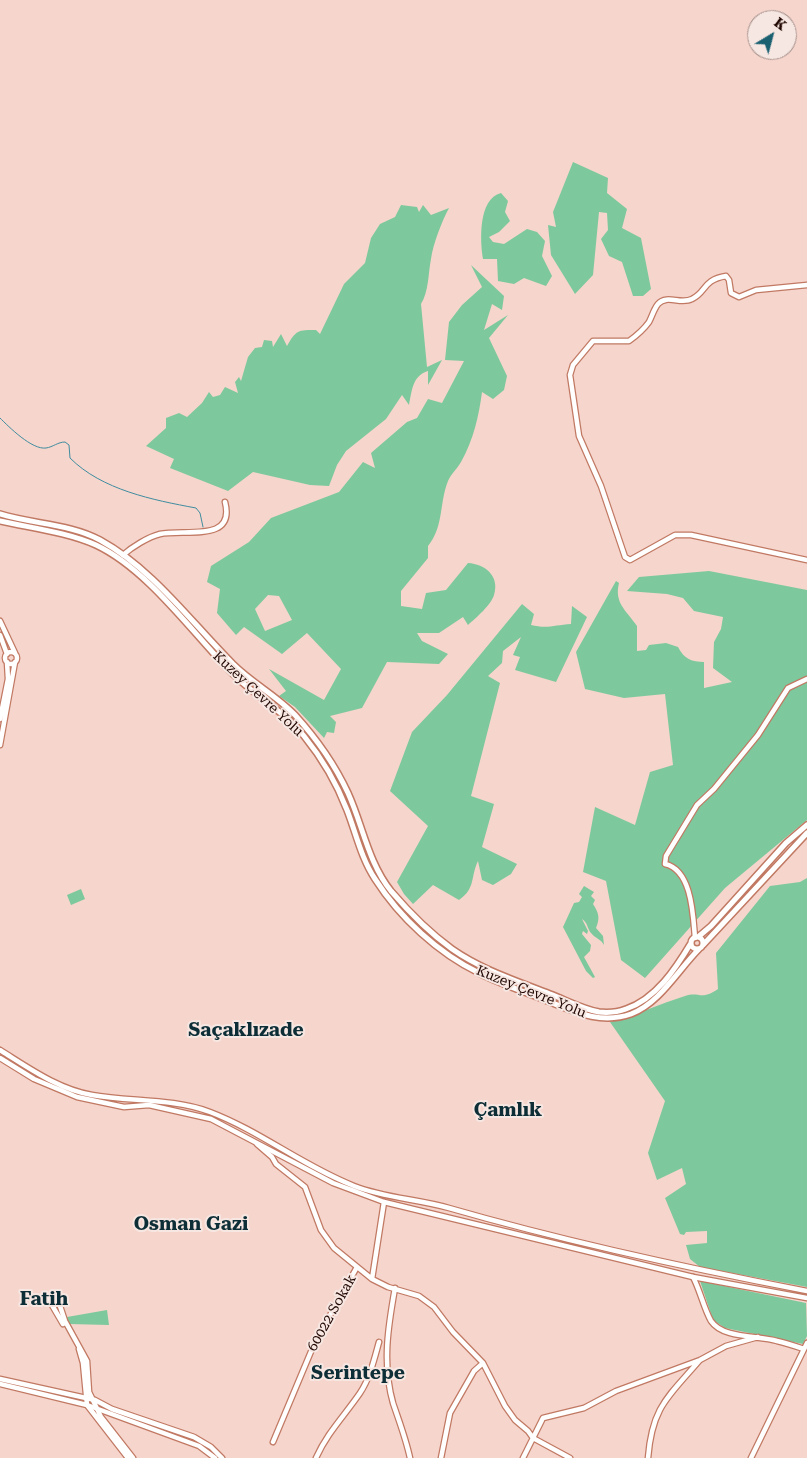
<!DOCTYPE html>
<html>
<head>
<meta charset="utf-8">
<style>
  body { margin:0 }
  #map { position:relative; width:807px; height:1458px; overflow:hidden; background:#f6d5cc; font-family:"Roboto Serif",serif }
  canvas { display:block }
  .north { position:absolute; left:747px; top:10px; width:50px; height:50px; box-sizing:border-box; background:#f7e7e2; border:1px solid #a28e89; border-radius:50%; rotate:37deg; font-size:14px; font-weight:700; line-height:20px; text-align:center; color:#220803 }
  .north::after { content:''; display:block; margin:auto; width:18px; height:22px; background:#1a6071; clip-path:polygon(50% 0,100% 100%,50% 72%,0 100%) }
</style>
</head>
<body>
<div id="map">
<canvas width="807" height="1458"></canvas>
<div class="north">K</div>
</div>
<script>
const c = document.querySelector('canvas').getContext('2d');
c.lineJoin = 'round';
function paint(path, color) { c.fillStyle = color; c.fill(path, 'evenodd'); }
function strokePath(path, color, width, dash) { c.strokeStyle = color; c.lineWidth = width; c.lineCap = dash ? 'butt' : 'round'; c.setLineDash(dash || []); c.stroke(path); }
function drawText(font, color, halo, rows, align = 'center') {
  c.font = font + ' "Roboto Serif",serif'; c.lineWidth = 4; c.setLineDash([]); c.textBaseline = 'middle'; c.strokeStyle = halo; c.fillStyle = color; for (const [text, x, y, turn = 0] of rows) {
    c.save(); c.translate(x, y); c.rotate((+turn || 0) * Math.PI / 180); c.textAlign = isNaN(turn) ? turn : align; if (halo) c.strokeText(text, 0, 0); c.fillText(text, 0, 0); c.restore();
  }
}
paint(new Path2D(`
  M 573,162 L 608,178 L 607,193 L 627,209 L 622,228 L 641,238 L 651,289 L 643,296 L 633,296 L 622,262 L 609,256 L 601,239 L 608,230 L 607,213 L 599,212 L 593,275 L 575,294 L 551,255 L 548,225 L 556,227 L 553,212 Z
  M 501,193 L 508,201 L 505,212 L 510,221 L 499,232 L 489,237 L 493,242 L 504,244 L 527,229 L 537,232 L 545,241 L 542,256 L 552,276 L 546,286 L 524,278 L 514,284 L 498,281 L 497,259 L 483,259 C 480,241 478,199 501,193 Z
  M 401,205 L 417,207 L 419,212 L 423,205 L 431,215 L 449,208 C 442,221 433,244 431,259 C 428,274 429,291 421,304 L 427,367 L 442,360 L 428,385 L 428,371 C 412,376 412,391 409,405 L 402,395 L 386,419 L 346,451 L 337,465 L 329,486 L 310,485 L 253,472 L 228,491 L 170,468 L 174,459 L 146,446 L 166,428 L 166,418 L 179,413 L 187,417 L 202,403 L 209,392 L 213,397 L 220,395 L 225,387 L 238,393 L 235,382 L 239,377 L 241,381 L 248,357 L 255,348 L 262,347 L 264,340 L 272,341 L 273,347 L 281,334 L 287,346 C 296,330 298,330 316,330 L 320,334 L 344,284 L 365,263 L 371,238 L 380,224 L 395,217 Z
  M 471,265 L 504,296 L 502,310 L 492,304 L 484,330 L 508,315 L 489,338 L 507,376 L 504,390 L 493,399 L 482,392 C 479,416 473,441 461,462 C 457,469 451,474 448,481 C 439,504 444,526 428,546 L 428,558 L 401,591 L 401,606 L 422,609 L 426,593 L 446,590 L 468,563 C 485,564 500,576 494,595 C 491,605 476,618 468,625 L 463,617 L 439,633 L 417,633 L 422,641 L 448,654 L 439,664 L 387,662 L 362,708 L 330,716 L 336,722 L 334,733 L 327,732 L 324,738 L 295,707 L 279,696 L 286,691 L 269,669 L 324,700 L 341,669 L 307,633 L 282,654 L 244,627 L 236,635 L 217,613 L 220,589 L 207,582 L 211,566 L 249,542 L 271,518 L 339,492 L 363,462 L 375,468 L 371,453 L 407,422 L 417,418 L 428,399 L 442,403 L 464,361 L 445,360 L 449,322 L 462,305 L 482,287 ZM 268,595 L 279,596 L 292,620 L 265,631 L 255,609 Z
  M 709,571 L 807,590 L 807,820 L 725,888 L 645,978 L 621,960 L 606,881 L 583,872 L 595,807 L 635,825 L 650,772 L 673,765 L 665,694 L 624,698 L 585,689 L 576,652 L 616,581 L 619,583 C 614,603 626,610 637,626 L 637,651 L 646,650 L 649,645 L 666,643 L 678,647 C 684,659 692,662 704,662 L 704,688 L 732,682 L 713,668 L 714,642 L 721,629 L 723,617 L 694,611 L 683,598 L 667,594 L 627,591 L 639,577 Z
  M 522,604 L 534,614 L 531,625 C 547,629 555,625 571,624 L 572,606 L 587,617 L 556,682 L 515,670 L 520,657 L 513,655 L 521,637 L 503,651 L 502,663 L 488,676 L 500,683 L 471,796 L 494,804 L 482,847 L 517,864 L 511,874 L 493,885 L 482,880 L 478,861 C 470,878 476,888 459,900 L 433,885 L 413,904 L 404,894 L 397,882 L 428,826 L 390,791 L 412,732 L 447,695 Z
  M 807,878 L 807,1287 L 700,1267 L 690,1259 L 686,1245 L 707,1243 L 707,1231 L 686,1232 L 684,1235 L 680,1234 L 665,1198 L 686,1184 L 682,1168 L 657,1180 L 648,1153 L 665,1101 L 610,1022 C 636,1015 659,1004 685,996 C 699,991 701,1001 718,989 L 716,953 L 770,886 L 800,882 Z
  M 584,886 L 594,892 L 591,896 L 595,900 L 593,904 C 599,913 600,918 596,928 L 603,936 L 604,945 C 601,939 595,938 591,933 C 587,928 588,923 582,919 L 588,931 L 587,934 L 583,931 L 582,934 L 591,945 L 590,951 L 584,957 L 595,977 L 593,978 L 586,971 L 563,927 L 574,903 L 579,902 L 582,897 L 579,894 Z
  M 81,889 L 85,899 L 71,905 L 67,895 Z
  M 700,1281 L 806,1303 L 807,1336 L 803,1344 L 725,1328 L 713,1320 Z
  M 107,1310 L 109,1325 L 69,1324 L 67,1322 L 67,1317 Z`), '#7dc99d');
strokePath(new Path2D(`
  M 0,418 C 9,427 32,450 46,448 C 53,447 58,442 65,442 L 69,445 L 70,458 C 102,490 153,500 196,508 L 200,513 L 203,527`), '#3f8c9f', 1);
const tertiary = new Path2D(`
  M 807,285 L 756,290 L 739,297 L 731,293 L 729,280 L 726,276 C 702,280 707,292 692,299 C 681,305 667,294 658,304 C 654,309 652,316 649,322 C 644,329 636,336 629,341 L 593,341 L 573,365 L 570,375 L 579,436 L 601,486 L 625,557 L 630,560 L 675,535 L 691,535 L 807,560
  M 123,555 C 132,547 148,537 160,534 C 182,528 236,544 225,502
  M 0,621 L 15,653
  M 0,635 L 7,654
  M5 658a6 6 0 1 1 12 0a6 6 0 1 1-12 0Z
  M 0,719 L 8,679 L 7,662
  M 0,745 L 15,662
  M 695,938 C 693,915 692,870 665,864 L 666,856 L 697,805 L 714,789 L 758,735 L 788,688 L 807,679
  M 257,1144 L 272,1157 L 276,1164 L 305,1187 L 321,1230 L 334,1248 L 372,1279 L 388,1287 L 419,1296 L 434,1307 L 453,1332 L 483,1363 L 505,1406 L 515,1420 L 528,1431 L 533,1438 L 570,1458
  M 693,1277 C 700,1290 704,1309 711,1321 C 723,1339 758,1335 777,1341 C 786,1343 795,1346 804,1349
  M 372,1279 L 384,1202
  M 395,1288 C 388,1327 382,1364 393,1403 C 399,1421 406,1439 410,1458
  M 56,1294 L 65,1321 L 87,1361 L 89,1392 L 101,1417 L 133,1458
  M 49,1300 L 63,1324
  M 79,1349 L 83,1363 L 87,1405 L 128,1458
  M 273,1442 L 315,1342 L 357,1267
  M 316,1458 C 327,1433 345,1415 360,1393 C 370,1378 374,1360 379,1342
  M 441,1458 L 450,1413 L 474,1371 L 483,1363
  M 523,1458 L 543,1418 L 584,1408 L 616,1391 L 700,1360 L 726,1346 L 758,1337
  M 648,1458 C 652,1407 668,1397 699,1361
  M 751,1458 L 807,1343`);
const secondary = new Path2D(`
  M 0,1050 C 29,1068 58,1089 92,1095 C 131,1102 172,1098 210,1112 C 260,1131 303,1166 354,1186 C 385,1198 417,1199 449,1208 C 567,1242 687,1268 807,1291
  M 0,1058 L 34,1079 L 77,1097 L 124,1107 L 149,1105 L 211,1119 L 333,1183 L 384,1202 L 693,1277 L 807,1298
  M 0,1379 L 95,1400 L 112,1409 L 194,1437 L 211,1447 L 222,1458
  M 0,1384 L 87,1405 L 199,1446 L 215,1458`);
const primary = new Path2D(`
  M 0,514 C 32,524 71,524 100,540 C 153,569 191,622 233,664 C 252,683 277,696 295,715 C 315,737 335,765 348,793 C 363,826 368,862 391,891 C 409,912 430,933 452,949 C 482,970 517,981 550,994 C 566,1000 582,1009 599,1012 C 608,1013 618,1012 626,1009 C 656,999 676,968 691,943
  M 0,521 C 31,528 67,532 96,545 C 147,569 191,631 230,671 C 253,695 283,710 304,736 C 321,757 337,784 347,810 C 356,833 361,858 375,879 C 400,918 438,953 479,973 C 500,984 523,991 545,1000 C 573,1011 600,1025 631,1014 C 660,1003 678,970 699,949
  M691 943a6 6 0 1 1 12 0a6 6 0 1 1-12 0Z
  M 698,937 L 711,926 L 786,843 L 807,825
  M 703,945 L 807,833`);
strokePath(tertiary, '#c17963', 7);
strokePath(secondary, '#c17963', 7);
strokePath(primary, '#c17963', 8);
strokePath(tertiary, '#fff', 4.5);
strokePath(secondary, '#fff', 4.5);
strokePath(primary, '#fff', 5);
drawText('14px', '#220803', '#f7e7e2', [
  ["Kuzey Çevre Yolu",258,694,43],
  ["Kuzey Çevre Yolu",531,992,22],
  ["60022 Sokak",332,1313,-61]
]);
drawText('bold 19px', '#0d2e36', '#f7e7e2', [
  ["Saçaklızade",246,1030],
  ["Çamlık",508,1110],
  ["Osman Gazi",191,1224],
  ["Fatih",44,1299],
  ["Serintepe",358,1373]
]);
</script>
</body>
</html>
